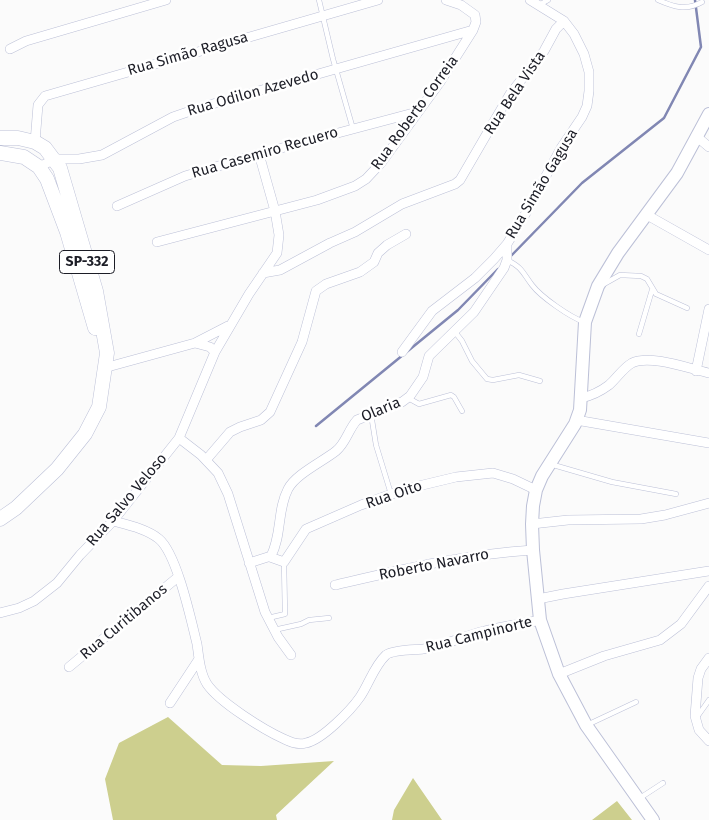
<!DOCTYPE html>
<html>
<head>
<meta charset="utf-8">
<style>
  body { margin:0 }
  canvas { display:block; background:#fbfbfb }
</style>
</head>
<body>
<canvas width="709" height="820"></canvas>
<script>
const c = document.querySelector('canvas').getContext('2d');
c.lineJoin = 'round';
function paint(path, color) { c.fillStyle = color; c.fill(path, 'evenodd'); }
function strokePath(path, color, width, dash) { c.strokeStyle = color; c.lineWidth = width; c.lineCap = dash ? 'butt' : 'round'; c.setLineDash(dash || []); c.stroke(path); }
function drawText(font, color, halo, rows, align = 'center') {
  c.font = font + ' "Fira Sans",sans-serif'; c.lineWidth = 5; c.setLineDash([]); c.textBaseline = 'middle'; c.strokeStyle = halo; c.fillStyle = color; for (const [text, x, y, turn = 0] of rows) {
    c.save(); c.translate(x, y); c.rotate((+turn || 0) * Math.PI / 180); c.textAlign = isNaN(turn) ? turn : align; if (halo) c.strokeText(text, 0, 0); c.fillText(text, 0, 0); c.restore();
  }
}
paint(new Path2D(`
  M 168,717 L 222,765 L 261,766 L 334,761 L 276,815 L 277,820 L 113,820 L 105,779 L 119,743 Z
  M 413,778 L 442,820 L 392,820 L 394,810 Z
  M 617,801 L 632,820 L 592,820 Z`), '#cdcf8e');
strokePath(new Path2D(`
  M 509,258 L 582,183 L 664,118 L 701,47 L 695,0
  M 316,426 L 458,310 L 498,269`), '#8187b3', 2.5);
const service = new Path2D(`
  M 319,0 L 333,59 L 353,129
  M 658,0 C 674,7 686,11 702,2
  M 539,5 L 548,0
  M 507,260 C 523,268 522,272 532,285 C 541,297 570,317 584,322
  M 604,284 L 620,275 L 641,276 L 647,279 L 656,294 L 687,308
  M 455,332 L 462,341 L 472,361 L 487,379 L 493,380 L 519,375 L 540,381
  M 639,334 L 652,290
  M 408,398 L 419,404 L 451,395 L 454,397 L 462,411
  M 371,414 L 376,445 L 391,494
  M 550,464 L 612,482 L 676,494
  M 268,618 L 285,614 L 284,562
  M 274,630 L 301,624 L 309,620 L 329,618
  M 697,717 L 709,700
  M 587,725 L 636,702
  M 640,798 L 663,783`);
const minor = new Path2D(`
  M 10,49 L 26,41 L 166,0
  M 696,136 L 709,147
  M 35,142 L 38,105 L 45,96 L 378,0
  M 39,167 L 55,159 L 79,159 L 102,155 L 173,117 L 202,107 L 473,30
  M 117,206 L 185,176 L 259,154 L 417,112
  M 647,215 L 709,250
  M 157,242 L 317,200 L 355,186 L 366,179 L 381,163 L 440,82 L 473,30 L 476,22 L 475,15 L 461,5 L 446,0
  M 263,273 L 280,270 L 330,243 L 355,232 L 402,204 L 455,184 L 460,180 L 510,94 L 544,51 L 556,29 L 564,21
  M 195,343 L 228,326
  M 402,352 L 432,311 L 475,278 L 494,259 L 507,244 L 526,213 L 561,148 L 582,117 L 587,106 L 589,91 L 589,72 L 584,54 L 574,34 L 564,21 L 530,0
  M 104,368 L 195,343 L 210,347 L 215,352
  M 696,371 L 709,309
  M 581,398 C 591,396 601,391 609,385 C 617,378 623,368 632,363 C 650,354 690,369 709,373
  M 576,420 L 709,443
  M 179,438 L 201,455 L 218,473 L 228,494 L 265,612 L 278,637 L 291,655
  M 206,460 L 230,432 L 240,427 L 261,420 L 270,412 L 302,342 L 316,291 L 326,284 L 360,272 L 374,262 L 378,253 L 387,245 L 406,234
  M 113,521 C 128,525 147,529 159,539 C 177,554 191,620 197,644 C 199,658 200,673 207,684 C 219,702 264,730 284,739 C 290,742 299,745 306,743 C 322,740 351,710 360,697 C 369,684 374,666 386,655 C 392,650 414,650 423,649 C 445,646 463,636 484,631 C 503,626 522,624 540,620
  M 532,524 L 568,520 L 641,519 L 665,515 L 709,503
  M 270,557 L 284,562 L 306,529 L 361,505 L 406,489 L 456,477 L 493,473 L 513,479 L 536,490
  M 249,563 L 271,556 C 282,535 277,510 288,489 C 296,474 322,462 336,451 C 346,443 348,430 357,420 L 402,402 L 410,396 L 423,377 L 429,356 L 474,312 L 504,268 L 507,260 L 507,244
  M 335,585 C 400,570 466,554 533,550
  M 538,599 L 563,594 L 709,571
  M 0,613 L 19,608 L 34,601 L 57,583 L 80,555 L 113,521 L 179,438 L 215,352 L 249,294 L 277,253 L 279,235 L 275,211 L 259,154
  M 709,658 L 701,669 L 698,678 L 695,716 L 699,730 L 709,741
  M 69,667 L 178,577
  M 559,674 L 604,656 L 660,640 L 681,624 L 709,586
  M 170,703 L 199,659`);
const secondary = new Path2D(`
  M 653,820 L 586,725 L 559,674 L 540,620 L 533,550 L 532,524 L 533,506 L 536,490 L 542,476 L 575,424 L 580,410 L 585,322 L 598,286 L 618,253 L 677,173 L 709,114`);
const primary = new Path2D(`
  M 0,138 L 18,138 L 35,142 L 45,148 L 60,168 L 96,291 L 107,353 L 99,407 L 85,434 L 57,469 L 16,508 L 0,519
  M 0,153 L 24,157 L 39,167 L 47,179 L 67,232 L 95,328`);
strokePath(service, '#bcc0d7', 5.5);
strokePath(minor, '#bcc0d7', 10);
strokePath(secondary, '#bcc0d7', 14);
strokePath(primary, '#bcc0d7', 15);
strokePath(service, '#fff', 4.5);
strokePath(minor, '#fff', 9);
strokePath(secondary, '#fff', 12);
strokePath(primary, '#fff', 14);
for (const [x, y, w] of [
  [87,262,55]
]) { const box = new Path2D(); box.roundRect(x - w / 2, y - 11.5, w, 23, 4); c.fillStyle = '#fff'; c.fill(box); strokePath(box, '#1c1d26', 1); }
drawText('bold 14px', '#1c1d26', null, [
  ["SP-332",87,262]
]);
drawText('15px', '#1c1d26', '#fff', [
  ["Rua Simão Ragusa",188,54,-16],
  ["Rua Odilon Azevedo",253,93,-16],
  ["Rua Bela Vista",515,93,-56],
  ["Rua Roberto Correia",415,113,-54],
  ["Rua Casemiro Recuero",265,153,-16],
  ["Rua Simão Gagusa",542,184,-59],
  ["Olaria",381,410,-23],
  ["Rua Oito",394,495,-19],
  ["Rua Salvo Veloso",127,500,-50],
  ["Roberto Navarro",434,565,-11],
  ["Rua Curitibanos",124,622,-40],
  ["Rua Campinorte",479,635,-14]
]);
</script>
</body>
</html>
